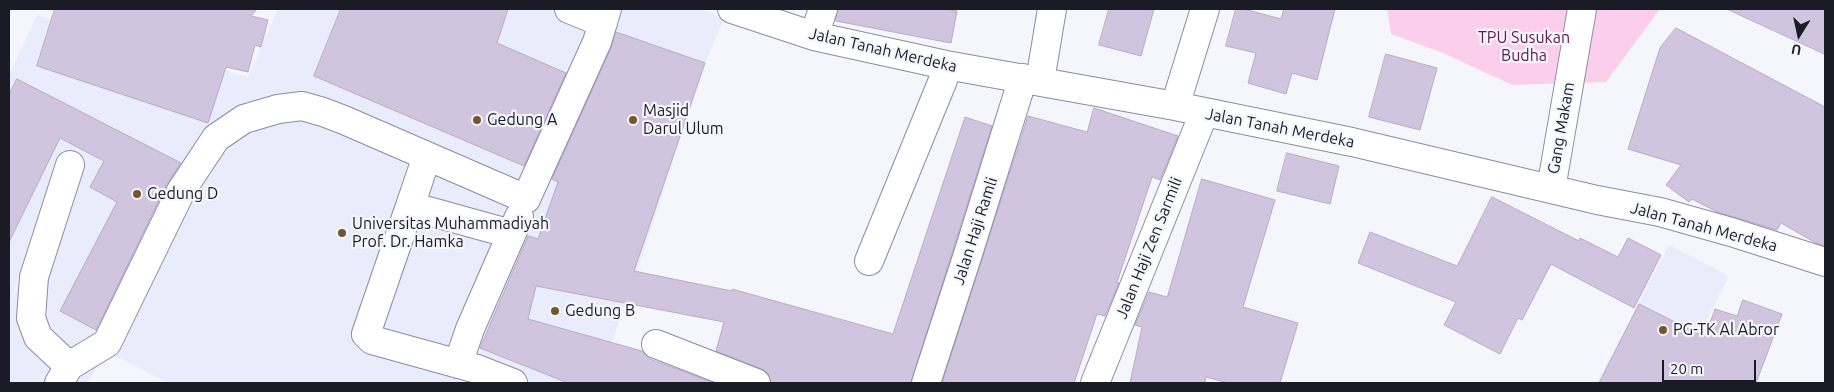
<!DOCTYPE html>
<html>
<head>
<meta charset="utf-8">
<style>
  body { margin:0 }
  #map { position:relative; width:1834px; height:392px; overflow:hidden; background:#f5f6fc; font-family:Ubuntu,sans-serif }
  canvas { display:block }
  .frame { position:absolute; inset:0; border:10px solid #1a1b25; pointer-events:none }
  .north { position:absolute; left:1774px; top:10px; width:50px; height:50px; -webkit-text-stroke:4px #f5f6fc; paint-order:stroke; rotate:190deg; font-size:14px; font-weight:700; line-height:20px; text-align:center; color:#1a1b25 }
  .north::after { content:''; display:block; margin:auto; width:18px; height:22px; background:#1a1b25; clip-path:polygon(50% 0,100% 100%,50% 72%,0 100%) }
  .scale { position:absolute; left:1662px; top:360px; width:94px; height:22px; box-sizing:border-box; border:2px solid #1a1b25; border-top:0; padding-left:6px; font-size:15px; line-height:18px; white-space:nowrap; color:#1a1b25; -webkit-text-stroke:4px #f5f6fc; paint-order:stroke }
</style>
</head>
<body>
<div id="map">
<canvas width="1834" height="392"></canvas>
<div class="frame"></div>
<div class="north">U</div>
<div class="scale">20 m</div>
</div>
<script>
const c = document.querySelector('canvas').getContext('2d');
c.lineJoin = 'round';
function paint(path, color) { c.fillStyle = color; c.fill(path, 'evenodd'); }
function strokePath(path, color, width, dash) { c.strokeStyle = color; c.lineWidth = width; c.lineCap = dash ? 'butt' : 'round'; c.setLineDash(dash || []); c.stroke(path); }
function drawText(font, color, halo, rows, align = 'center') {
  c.font = font + ' Ubuntu,sans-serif'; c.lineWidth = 4.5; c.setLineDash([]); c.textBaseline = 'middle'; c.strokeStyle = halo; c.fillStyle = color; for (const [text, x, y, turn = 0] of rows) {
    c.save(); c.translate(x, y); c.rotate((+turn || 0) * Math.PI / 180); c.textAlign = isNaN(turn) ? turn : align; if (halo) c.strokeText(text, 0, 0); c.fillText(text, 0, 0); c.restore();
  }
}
paint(new Path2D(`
  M 278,9 L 702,9 L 724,19 L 705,63 L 636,275 L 597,383 L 168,383 L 107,352 L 87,383 L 9,383 L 9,310 L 48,191 L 46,190 L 9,307 L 9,181 L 46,190 L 9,178 L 9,75 L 37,15 L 248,77 Z
  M 1669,245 L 1729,276 L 1674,383 L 1597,383 Z`), '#e9ecfa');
paint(new Path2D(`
  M 1387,9 L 1660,9 L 1606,82 L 1512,85 L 1443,53 L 1391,34 Z`), '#fbcfec');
const building = new Path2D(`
  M 55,9 L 257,9 L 251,16 L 268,20 L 261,47 L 255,45 L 248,72 L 226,67 L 208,123 L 37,66 Z
  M 341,9 L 508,9 L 497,43 L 566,73 L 524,166 L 314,76 Z
  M 838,9 L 944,9 L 957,11 L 951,43 L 836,21 Z
  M 1109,9 L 1154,9 L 1141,56 L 1099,45 Z
  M 1236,9 L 1244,9 L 1281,19 L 1284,9 L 1335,9 L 1317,80 L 1292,73 L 1286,94 L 1248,83 L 1256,53 L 1226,46 Z
  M 1727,9 L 1825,9 L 1825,54 Z
  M 1676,28 L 1825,107 L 1825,246 L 1816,243 L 1781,223 L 1777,230 L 1717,212 L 1692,199 L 1689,202 L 1666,185 L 1681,165 L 1628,149 L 1660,48 Z
  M 616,32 L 705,63 L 634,271 L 732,291 L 732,289 L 893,334 L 965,117 L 992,126 L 911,383 L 771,383 L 768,374 L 762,369 L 716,351 L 724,322 L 536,286 L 528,319 L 642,351 L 650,359 L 714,383 L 568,383 L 480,348 L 528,236 L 538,239 L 558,182 L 552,179 L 611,48 Z
  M 1386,54 L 1437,68 L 1420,130 L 1369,117 Z
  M 17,79 L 181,163 L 167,184 L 96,330 L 60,311 L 117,202 L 90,187 L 104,161 L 60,138 L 9,242 L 9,95 Z
  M 1094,108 L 1178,136 L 1160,180 L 1152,177 L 1117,282 L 1119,283 L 1105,316 L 1097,314 L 1074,383 L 942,383 L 1028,116 L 1087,132 Z
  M 1287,153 L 1339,166 L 1330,204 L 1277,191 Z
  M 1202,179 L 1275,200 L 1243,307 L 1298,323 L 1280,383 L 1228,383 L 1206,377 L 1205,383 L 1130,383 L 1142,327 L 1135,325 L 1149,292 L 1167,297 Z
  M 1492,197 L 1579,241 L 1580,238 L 1618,257 L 1628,238 L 1661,255 L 1634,308 L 1551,264 L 1522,320 L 1518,318 L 1500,354 L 1444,325 L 1456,302 L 1358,263 L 1370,232 L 1457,266 Z
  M 1743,300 L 1782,314 L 1756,383 L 1599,383 L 1639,304 L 1705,337 L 1715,309 L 1737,316 Z`);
paint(building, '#d1c4de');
strokePath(building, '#b8abc4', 1);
const minor = new Path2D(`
  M 569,9 L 603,23
  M 732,9 L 814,36 L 946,65 L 1175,106 L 1352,142 L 1597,200 L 1660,212 L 1731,232 L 1825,262
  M 814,36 L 823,9
  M 1040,81 L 1052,9
  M 1175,106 L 1205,9
  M 1551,189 L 1582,9
  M 410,206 L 427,156
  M 511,234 L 410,206 L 366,334 L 372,340 L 477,369 L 513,383
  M 869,261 L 943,80 L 946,65
  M 656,344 L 756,383
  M 458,364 L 470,329 L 519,217
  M 69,366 L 38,337 L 31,318 L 34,277 L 70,165
  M 59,383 L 69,366 L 107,343 L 181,191 L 216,138 L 244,119 L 278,109 L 302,106 L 323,112 L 344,120 L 526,199 L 597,42 L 607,9
  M 926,383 L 968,254 L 1023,78
  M 1095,383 L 1204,113`);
strokePath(minor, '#888ca5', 30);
strokePath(minor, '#fff', 28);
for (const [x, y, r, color] of [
  [477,120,5,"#76552c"],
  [633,120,5,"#76552c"],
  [137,194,5,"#76552c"],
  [342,233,5,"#76552c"],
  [555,311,5,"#76552c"],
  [1663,330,5,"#76552c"]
]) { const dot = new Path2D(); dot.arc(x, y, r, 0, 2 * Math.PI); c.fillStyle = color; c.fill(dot); strokePath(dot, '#f5f6fc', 2); }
drawText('16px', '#611850', '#f5f6fc', [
  ["TPU Susukan",1524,38],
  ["Budha",1524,56]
]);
drawText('16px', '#1a1b25', '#f5f6fc', [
  ["Jalan Tanah Merdeka",883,50,13],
  ["Jalan Tanah Merdeka",1280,128,11],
  ["Gang Makam",1561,128,-80],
  ["Jalan Tanah Merdeka",1704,227,15],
  ["Jalan Haji Ramli",975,231,-72],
  ["Jalan Haji Zen Sarmili",1149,248,-68]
]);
drawText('16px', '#1a1b25', '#f5f6fc', [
  ["Masjid",643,111],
  ["Darul Ulum",643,129],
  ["Gedung A",487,120],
  ["Gedung D",147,194],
  ["Universitas Muhammadiyah",352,224],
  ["Prof. Dr. Hamka",352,242],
  ["Gedung B",565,311],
  ["PG-TK Al Abror",1673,330]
], 'left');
</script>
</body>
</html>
